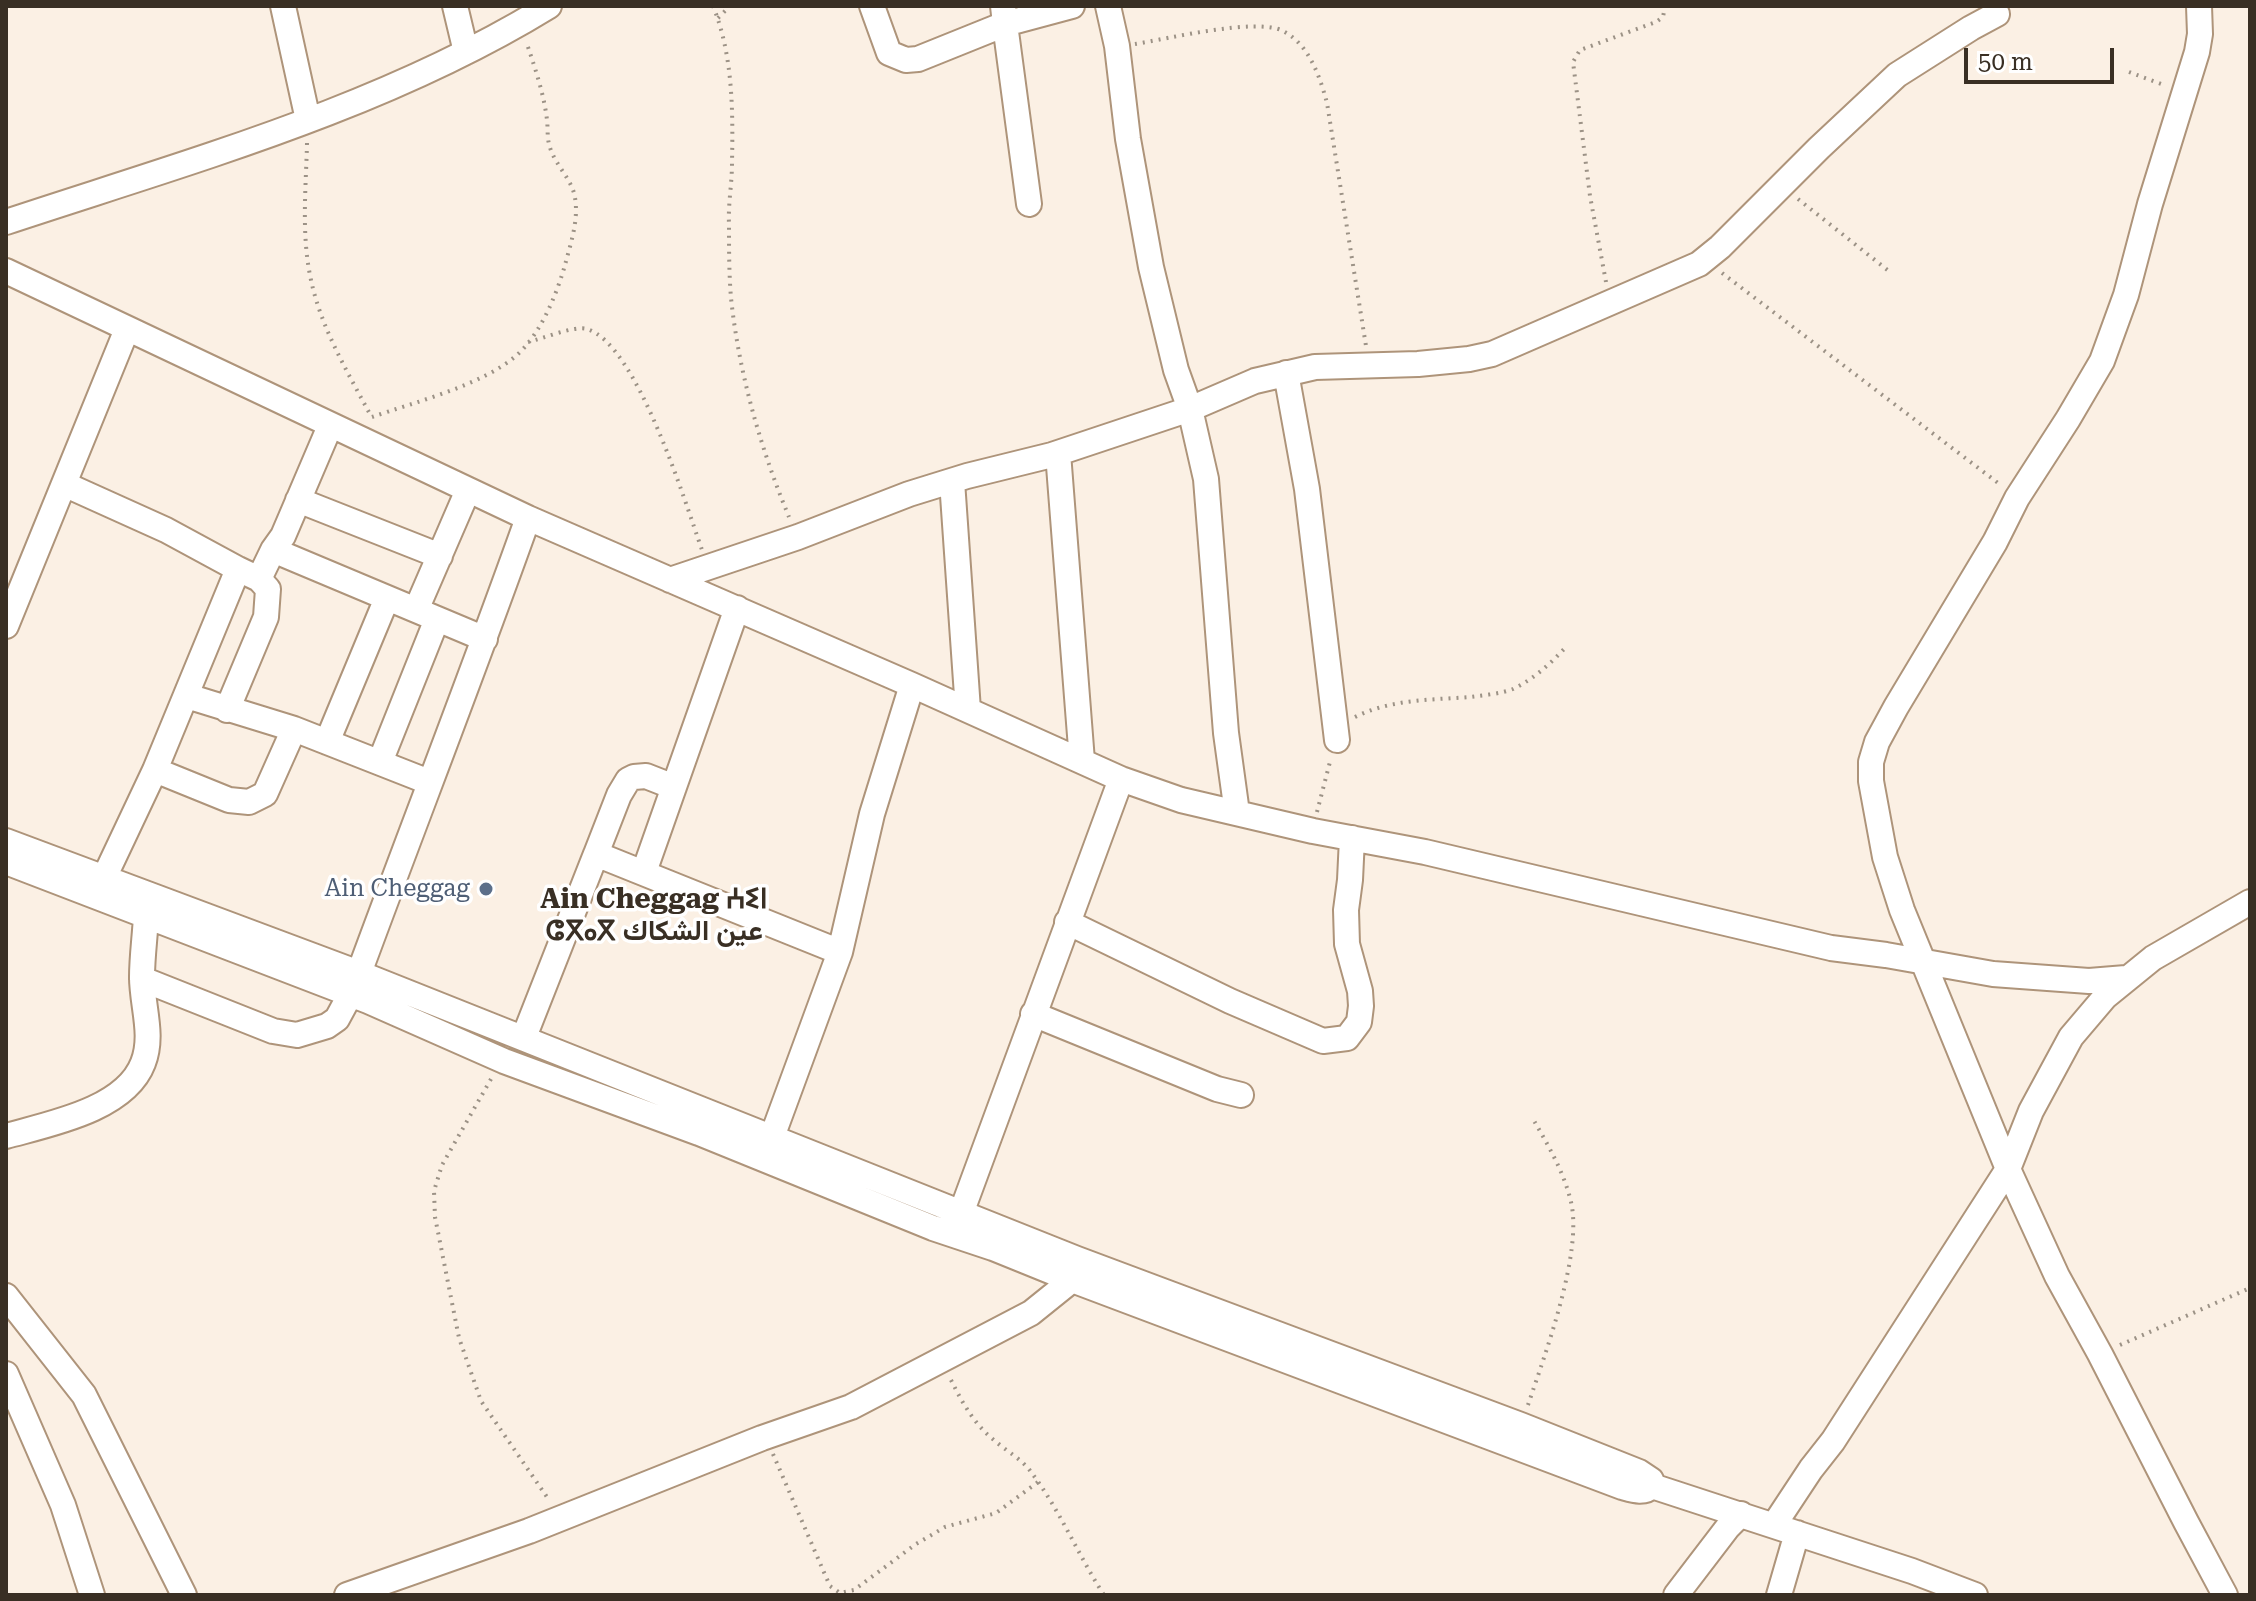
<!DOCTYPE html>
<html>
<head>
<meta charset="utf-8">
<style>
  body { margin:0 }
  #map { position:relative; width:2256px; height:1601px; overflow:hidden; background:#fbf0e4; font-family:"Roboto Serif",serif }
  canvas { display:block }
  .frame { position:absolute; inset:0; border:8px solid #392f24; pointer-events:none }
  .scale { position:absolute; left:1964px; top:48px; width:150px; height:36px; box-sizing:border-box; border:4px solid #392f24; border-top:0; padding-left:10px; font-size:24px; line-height:28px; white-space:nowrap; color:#392f24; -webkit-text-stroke:6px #fff; paint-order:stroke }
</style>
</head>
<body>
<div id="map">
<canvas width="2256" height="1601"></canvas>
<div class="frame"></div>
<div class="scale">50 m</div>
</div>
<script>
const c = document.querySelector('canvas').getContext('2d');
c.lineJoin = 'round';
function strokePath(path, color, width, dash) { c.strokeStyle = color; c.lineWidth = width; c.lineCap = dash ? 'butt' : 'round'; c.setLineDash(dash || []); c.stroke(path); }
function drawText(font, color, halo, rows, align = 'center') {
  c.font = font + ' "Roboto Serif",Vazirmatn,"Noto Sans Tifinagh",serif'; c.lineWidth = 7; c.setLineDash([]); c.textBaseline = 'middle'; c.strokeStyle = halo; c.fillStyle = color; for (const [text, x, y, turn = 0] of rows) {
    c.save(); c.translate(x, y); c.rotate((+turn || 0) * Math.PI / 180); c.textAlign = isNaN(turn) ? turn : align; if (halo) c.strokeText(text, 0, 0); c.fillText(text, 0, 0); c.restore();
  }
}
const minor = new Path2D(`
  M 283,6 L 308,120
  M 455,6 L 466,52
  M 872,6 L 889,53 L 906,60 L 918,59 L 1005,24 L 1029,204
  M 1003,6 L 1005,24 L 1072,6
  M 1108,6 L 1117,46 L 1128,139 L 1151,267 L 1176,370 L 1190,409 L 1206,479 L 1226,733 L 1237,813
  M 2199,6 L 2200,34 L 2197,52 L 2150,204 L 2126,295 L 2102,361 L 2068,419 L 2017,498 L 1995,542 L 1896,707 L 1877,742 L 1871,762 L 1871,781 L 1885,857 L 1902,910 L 2008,1169 L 2057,1276 L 2100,1354 L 2186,1522 L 2225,1595
  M 6,222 C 190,161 383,108 549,6
  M 6,271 L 528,518 L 912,685 L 1121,779 L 1181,800 L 1313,831 L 1425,852 L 1831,948 L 1886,955 L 1993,974 L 2089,981 L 2126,978
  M 1286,373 L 1307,489 L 1337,740
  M 1058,453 L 1082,761
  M 952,481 L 968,710
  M 64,484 L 166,530 L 238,569
  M 298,500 L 440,556
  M 273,550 L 485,639
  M 670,580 L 798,537 L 909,494 L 967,476 L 1052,455 L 1190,409 L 1255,381 L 1315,367 L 1418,364 L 1469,359 L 1492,354 L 1699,264 L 1720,247 L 1819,148 L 1897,75 L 1971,28 L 1997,14
  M 416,610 L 468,490
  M 6,626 L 127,329
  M 187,696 L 294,729 L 429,782
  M 227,710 L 266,617 L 268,589 L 259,579
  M 327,742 L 387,598
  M 380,762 L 437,619
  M 155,770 L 229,800 L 249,802 L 265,794 L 294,729
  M 6,841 L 359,973 L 1077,1259 L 1521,1425 L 1639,1472 L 1651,1480 L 1652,1486 L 1912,1571 L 1975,1595
  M 596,854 L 619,795 L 628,780 L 634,777 L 646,776 L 674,787
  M 6,862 L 368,1001 L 504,1061 L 699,1133 L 933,1228 L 993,1248 L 1072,1280 L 1622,1487 C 1633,1490 1644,1494 1652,1486
  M 644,872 L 737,608
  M 104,878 L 155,770 L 238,569 L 259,579 L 273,550 L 283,536 L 330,426
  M 1067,922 L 1230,1001 L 1323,1041 L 1347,1038 L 1359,1022 L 1361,1006 L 1360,991 L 1347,944 L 1346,910 L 1350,880 L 1352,838
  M 142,979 L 273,1031 L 297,1035 L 327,1026 L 337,1019 L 350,995 L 359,973 C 415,821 474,670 528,518
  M 1033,1014 L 1217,1089 L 1241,1095
  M 524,1037 L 596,854 L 840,952
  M 6,1136 C 49,1124 125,1110 143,1063 C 154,1035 142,1006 142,977 C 142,957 145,936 146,916
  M 772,1137 L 840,952 L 872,814 L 912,685
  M 956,1227 L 1121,779
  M 6,1296 L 84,1395 L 184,1595
  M 6,1374 L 63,1505 L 92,1595
  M 1774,1525 L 1811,1469 L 1833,1441 L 2008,1169 L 2031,1111 L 2071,1037 L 2105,997 L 2153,958 L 2250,902
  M 347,1595 L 529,1531 L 762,1438 L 851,1407 L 1031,1313 L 1072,1280
  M 1676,1595 L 1728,1527 L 1741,1514
  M 1779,1595 L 1797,1533`);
strokePath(minor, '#ae947a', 28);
strokePath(new Path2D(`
  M 713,6 C 733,55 733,111 732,163 C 732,184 728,204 729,224 C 729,249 729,274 731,298 C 739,373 760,447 789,517
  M 718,18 L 730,6
  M 1135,44 C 1167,39 1257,17 1283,31 C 1309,44 1320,77 1327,103 L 1366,346
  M 2129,72 L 2164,85
  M 307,143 C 306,188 301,235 311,280 C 321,328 348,373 371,416
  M 1798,199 L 1890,272
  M 1722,273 L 2002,486
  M 1606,282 L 1590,196 L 1573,62 L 1580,50 L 1656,22 L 1663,17 L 1665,6
  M 528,342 C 542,339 575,325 587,329 C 637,344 685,502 702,550
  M 372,417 C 415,402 483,385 517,355 C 541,333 556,296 565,265 C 571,242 580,217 574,193 C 569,176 553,162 549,144 C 547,136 548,128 547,120 C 544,94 535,68 527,44
  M 1355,717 C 1391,699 1431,700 1470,697 C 1484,695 1500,694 1513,689 C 1534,679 1550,664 1566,647
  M 1317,812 L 1331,758
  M 491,1079 L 442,1165 L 434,1191 L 435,1217 L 459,1338 L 481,1401 L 549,1500
  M 2120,1345 L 2250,1288
  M 951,1380 C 962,1402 974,1424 994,1440 C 1006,1451 1022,1459 1031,1472 C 1060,1510 1078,1555 1104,1595
  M 1528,1405 C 1545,1354 1583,1253 1571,1202 C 1564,1172 1548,1145 1533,1119
  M 773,1454 L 826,1577 L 830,1586 L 840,1593 L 854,1590 L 916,1544 L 945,1527 L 996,1513 L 1038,1482`), '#9c9286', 4, [2, 6]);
strokePath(minor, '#fff', 24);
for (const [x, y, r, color] of [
  [486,889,8,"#5c6f8a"]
]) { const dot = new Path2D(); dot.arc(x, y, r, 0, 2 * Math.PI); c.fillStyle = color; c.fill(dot); strokePath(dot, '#fff', 3); }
drawText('24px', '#4e5e75', '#fff', [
  ["Ain Cheggag",470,889]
], 'right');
drawText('bold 28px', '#392f24', '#fff', [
  ["Ain Cheggag ⵄⵉⵏ",654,900],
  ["ⵛⴳⴰⴳ عين الشكاك",654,932]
]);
</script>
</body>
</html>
